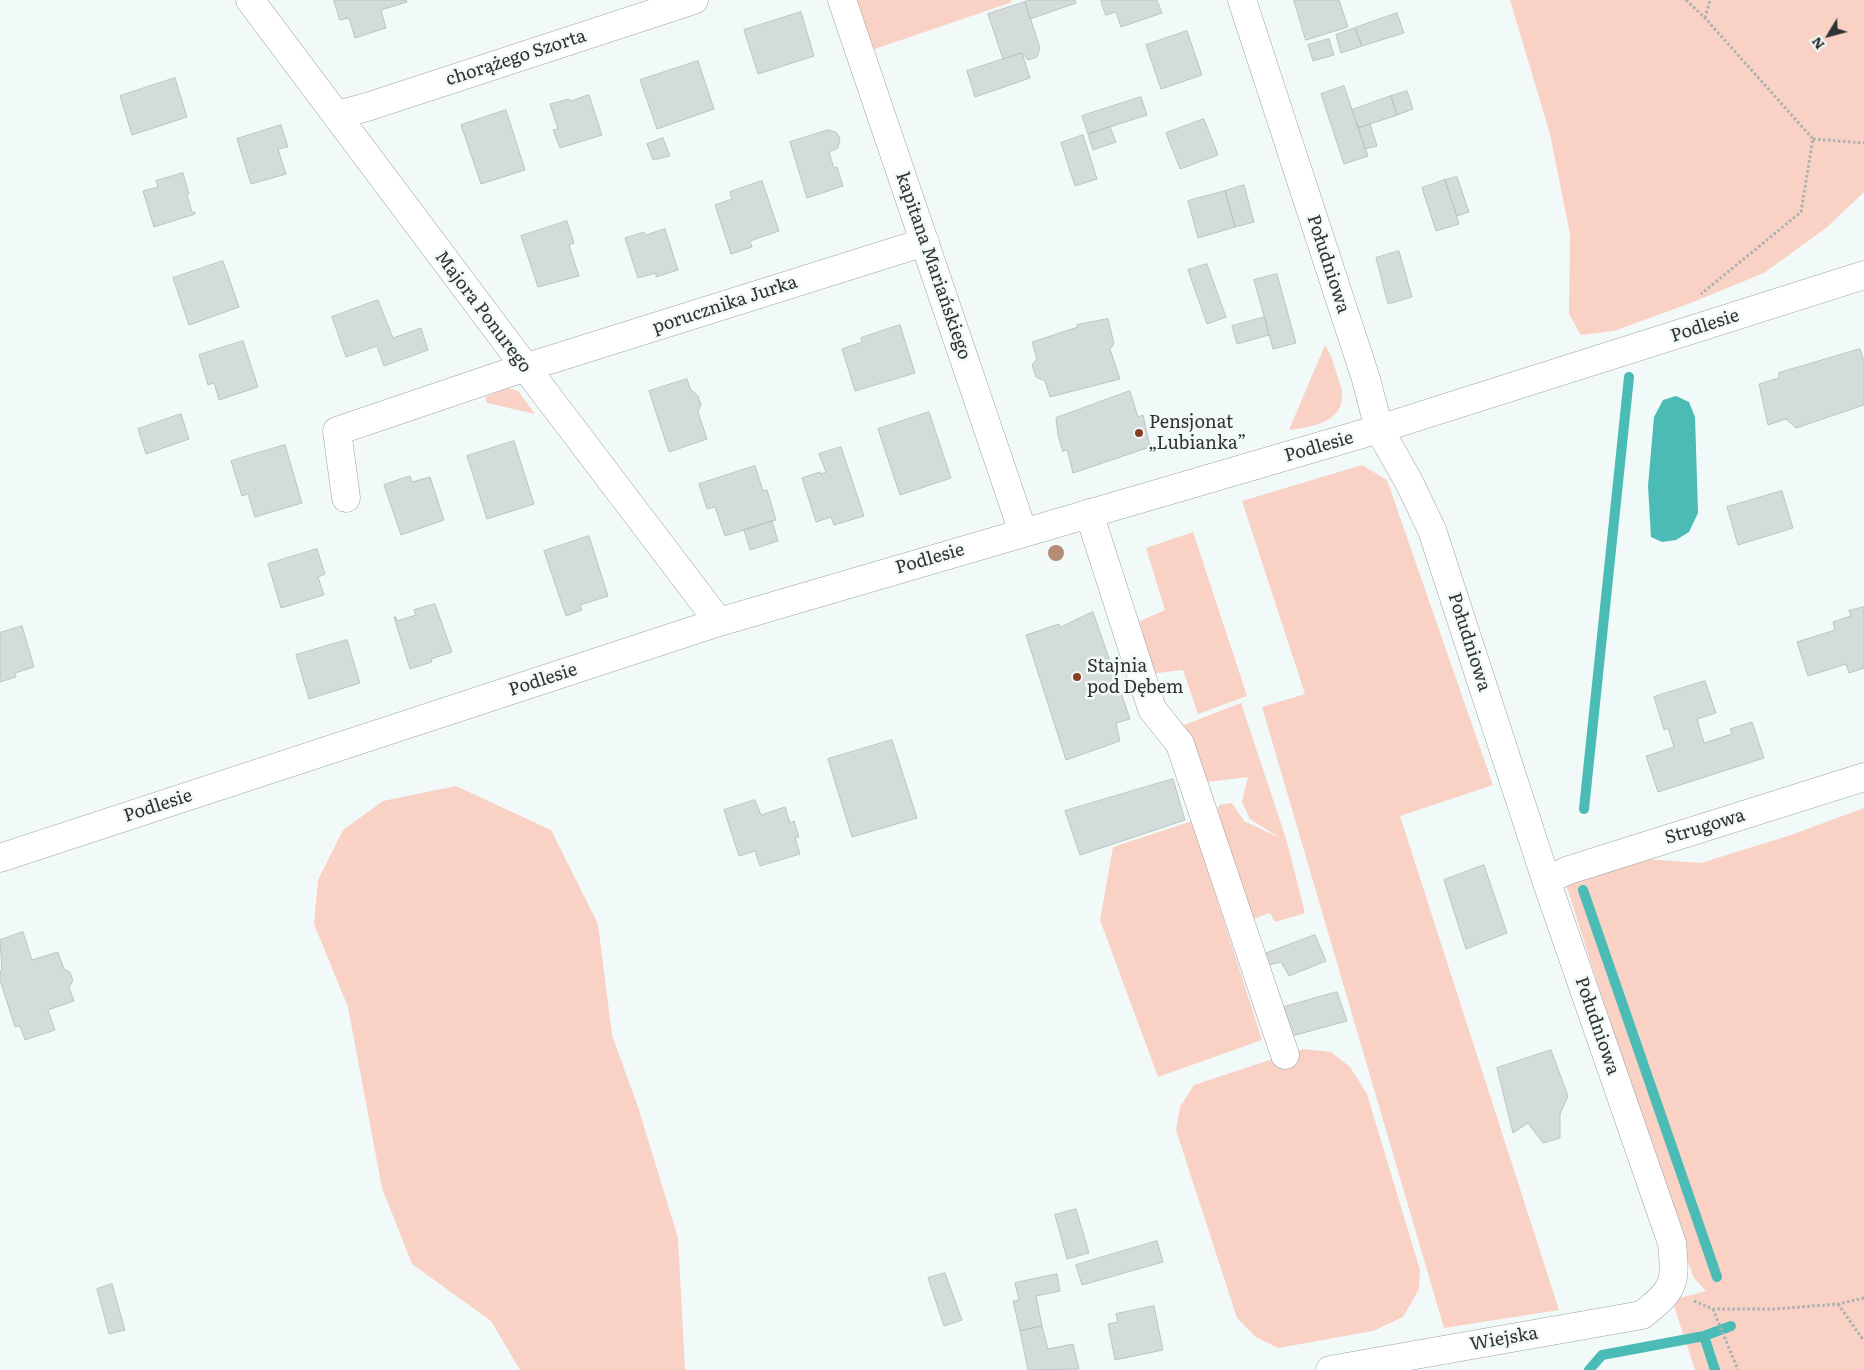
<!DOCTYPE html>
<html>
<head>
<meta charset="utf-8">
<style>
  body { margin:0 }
  #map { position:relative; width:1864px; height:1370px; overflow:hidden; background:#f1f9f9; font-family:Literata,serif }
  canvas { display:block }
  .north { position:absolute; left:1804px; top:10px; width:50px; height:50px; -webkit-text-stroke:4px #f1f9f9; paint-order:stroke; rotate:233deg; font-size:14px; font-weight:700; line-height:20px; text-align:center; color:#303333 }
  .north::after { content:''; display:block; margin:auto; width:18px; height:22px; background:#303333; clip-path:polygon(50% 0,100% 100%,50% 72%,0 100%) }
</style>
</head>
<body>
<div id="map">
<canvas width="1864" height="1370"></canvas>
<div class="north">N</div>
</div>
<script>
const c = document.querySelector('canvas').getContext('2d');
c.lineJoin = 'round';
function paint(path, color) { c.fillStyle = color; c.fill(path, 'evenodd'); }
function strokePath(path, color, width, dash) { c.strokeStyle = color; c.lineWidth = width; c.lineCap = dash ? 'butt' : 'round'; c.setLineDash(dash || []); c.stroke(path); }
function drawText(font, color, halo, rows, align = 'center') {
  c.font = font + ' Literata,serif'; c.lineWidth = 5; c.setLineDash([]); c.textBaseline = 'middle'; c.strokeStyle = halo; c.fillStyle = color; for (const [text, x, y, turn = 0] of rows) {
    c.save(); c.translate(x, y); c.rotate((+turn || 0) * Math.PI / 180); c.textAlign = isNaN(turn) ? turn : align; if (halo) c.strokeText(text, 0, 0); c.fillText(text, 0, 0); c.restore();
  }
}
paint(new Path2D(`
  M 855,0 L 1011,0 L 1012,2 L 872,50 Z
  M 1510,0 L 1864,0 L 1864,192 L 1826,228 L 1764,273 L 1688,304 L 1614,331 L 1581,335 L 1569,314 L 1570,234 L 1550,134 Z
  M 1325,345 C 1332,355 1334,366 1338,377 C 1339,382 1342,387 1342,392 C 1345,422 1312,427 1289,430 Z
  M 508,388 L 518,391 L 535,414 L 487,403 L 485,397 Z
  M 1362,465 L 1387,480 L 1493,785 L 1400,816 L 1559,1310 L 1444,1328 L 1262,707 L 1305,694 L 1242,501 Z
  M 1193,532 L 1247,696 L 1198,714 L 1183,670 L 1149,674 L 1138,622 L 1165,610 L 1146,548 Z
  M 1241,703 L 1287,842 L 1305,913 L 1275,922 L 1270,913 L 1251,920 L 1215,820 L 1219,805 L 1232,803 L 1244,821 L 1280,838 L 1250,819 L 1242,802 L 1248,777 L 1207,782 L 1197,764 L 1184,725 Z
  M 456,786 L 551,830 L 598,924 L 612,1035 L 639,1110 L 678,1238 L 685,1370 L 520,1370 L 491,1321 L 412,1264 L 382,1188 L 348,1007 L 314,924 L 318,880 L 343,830 L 383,801 Z
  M 1864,808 L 1864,1370 L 1695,1370 L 1672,1300 L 1706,1291 L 1694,1278 L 1674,1224 L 1563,875 L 1633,858 L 1701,863 L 1791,835 Z
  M 1192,821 L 1262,1040 L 1158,1077 L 1100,920 L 1113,847 Z
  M 1303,1049 L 1331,1052 L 1350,1067 L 1367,1094 L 1420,1270 L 1419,1289 L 1403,1317 L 1373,1331 L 1278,1348 L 1256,1337 L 1237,1318 L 1176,1130 L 1180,1107 L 1194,1085 Z`), '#f9d2c5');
paint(new Path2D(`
  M 1676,396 L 1689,402 L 1695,417 L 1698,513 L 1689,532 L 1676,540 L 1662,542 L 1651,537 L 1648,486 L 1654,417 L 1663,400 Z`), '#4bbbb6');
strokePath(new Path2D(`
  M 1584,809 L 1629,377
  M 1583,890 L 1717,1277
  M 1704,1336 L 1715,1370
  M 1589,1370 L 1602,1355 L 1704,1336 L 1731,1326`), '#4bbbb6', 10);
const building = new Path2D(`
  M 334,0 L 406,0 L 407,2 L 381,10 L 386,28 L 355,38 L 349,18 L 340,20 Z
  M 1029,0 L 1075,0 L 1076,3 L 1030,19 L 1025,2 Z
  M 1101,0 L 1157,0 L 1162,13 L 1121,27 L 1116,12 L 1106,15 Z
  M 1294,0 L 1339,0 L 1348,27 L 1306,40 Z
  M 1025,2 L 1040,48 L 1037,57 L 1028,60 L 1022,53 L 1003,59 L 988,14 Z
  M 801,12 L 814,56 L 758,74 L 744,30 Z
  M 1397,13 L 1404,33 L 1362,46 L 1355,28 Z
  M 1355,28 L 1362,46 L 1341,53 L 1336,35 Z
  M 1187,31 L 1202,75 L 1161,89 L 1146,45 Z
  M 1329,39 L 1334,55 L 1313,61 L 1308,45 Z
  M 1022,53 L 1030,78 L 975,97 L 967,71 Z
  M 698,61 L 714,109 L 657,129 L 640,80 Z
  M 175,78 L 187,117 L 132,135 L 120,96 Z
  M 1344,86 L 1368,156 L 1344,164 L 1321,94 Z
  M 1407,91 L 1413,109 L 1397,115 L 1391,96 Z
  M 589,95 L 602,135 L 560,148 L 553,130 L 558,129 L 550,104 L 569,99 L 570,101 Z
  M 1391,96 L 1397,115 L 1358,128 L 1352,110 Z
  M 1141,97 L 1147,115 L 1088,134 L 1082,116 Z
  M 506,110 L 525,170 L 481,184 L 461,125 Z
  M 1204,119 L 1218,155 L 1180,169 L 1166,133 Z
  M 1370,124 L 1377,146 L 1365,149 L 1358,128 Z
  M 281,125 L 288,147 L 278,149 L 286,174 L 251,184 L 237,139 Z
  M 1110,127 L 1116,142 L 1093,150 L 1088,134 Z
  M 828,130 L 836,132 L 840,138 L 838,148 L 829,152 L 834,168 L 837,167 L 843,186 L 807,198 L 790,142 Z
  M 1083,135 L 1097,179 L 1075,186 L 1061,143 Z
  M 663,138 L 670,156 L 653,160 L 647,144 Z
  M 183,173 L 189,194 L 187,195 L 192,212 L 195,212 L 195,214 L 154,227 L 143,191 L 158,187 L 156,181 Z
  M 1457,177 L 1469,212 L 1457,216 L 1445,180 Z
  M 1445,180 L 1459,224 L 1436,231 L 1422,188 Z
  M 762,181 L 779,231 L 750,241 L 752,247 L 731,254 L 715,205 L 732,199 L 730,192 Z
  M 1244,185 L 1254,222 L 1235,227 L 1225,191 Z
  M 1225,191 L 1235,227 L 1198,238 L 1188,201 Z
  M 567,221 L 574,243 L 569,245 L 579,276 L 538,287 L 521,236 Z
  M 665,229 L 678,270 L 656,277 L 656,273 L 638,278 L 625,238 L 644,232 L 645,235 Z
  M 1399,251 L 1412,297 L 1388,304 L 1376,258 Z
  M 223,261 L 239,307 L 189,325 L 173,278 Z
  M 1207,264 L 1226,317 L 1207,324 L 1188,270 Z
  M 1277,274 L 1296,343 L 1273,349 L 1254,280 Z
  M 378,300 L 393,338 L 421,328 L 428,350 L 384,366 L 377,346 L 346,357 L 332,317 Z
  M 1265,317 L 1269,335 L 1237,344 L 1232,326 Z
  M 1108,319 L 1114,344 L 1110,349 L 1120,379 L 1050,397 L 1045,381 L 1036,377 L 1032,365 L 1037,359 L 1032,342 L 1078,327 L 1077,325 Z
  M 900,325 L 915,373 L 855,391 L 842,349 L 862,342 L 861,338 Z
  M 243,341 L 258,387 L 219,400 L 214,383 L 208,385 L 199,355 Z
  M 1860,349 L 1864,361 L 1864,405 L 1796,428 L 1786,419 L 1768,425 L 1759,384 L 1779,378 L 1779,373 Z
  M 687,379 L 691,391 L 693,391 L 698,396 L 701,405 L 698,412 L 707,439 L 669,452 L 649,391 Z
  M 1130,391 L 1138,417 L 1143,415 L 1150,447 L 1073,473 L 1067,449 L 1063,452 L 1058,435 L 1056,418 Z
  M 929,412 L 951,478 L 900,495 L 878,429 Z
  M 181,414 L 189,439 L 146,454 L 138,429 Z
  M 514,441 L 534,504 L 487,519 L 467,456 Z
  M 285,445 L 302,503 L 255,517 L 248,494 L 242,496 L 231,461 Z
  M 841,447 L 864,516 L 834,525 L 831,517 L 816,522 L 802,478 L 820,472 L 821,474 L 826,472 L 819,454 Z
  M 755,466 L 763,491 L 767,490 L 776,520 L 725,536 L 715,507 L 707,509 L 699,484 Z
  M 410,476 L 412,482 L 430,477 L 444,520 L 401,535 L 384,485 Z
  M 1782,491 L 1793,528 L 1738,545 L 1727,507 Z
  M 772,521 L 778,541 L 750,550 L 744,530 Z
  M 589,536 L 608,596 L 580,605 L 582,610 L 566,616 L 544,551 Z
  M 317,549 L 325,574 L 318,577 L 324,595 L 281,608 L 268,564 Z
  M 435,604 L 452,652 L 431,659 L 432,662 L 410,669 L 394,617 L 396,617 L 397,621 L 416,615 L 414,610 Z
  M 1864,607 L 1864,668 L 1849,673 L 1846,664 L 1808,676 L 1797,642 L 1835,630 L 1833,622 L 1851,616 L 1849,611 Z
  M 1093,612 L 1130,719 L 1116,723 L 1120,741 L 1066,760 L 1026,635 L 1059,624 L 1060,627 Z
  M 22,626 L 34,667 L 15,673 L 16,677 L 0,682 L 0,633 Z
  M 347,640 L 360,683 L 309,699 L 296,655 Z
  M 1705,681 L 1716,713 L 1697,719 L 1704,743 L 1732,734 L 1730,729 L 1752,722 L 1764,758 L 1658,792 L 1646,756 L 1674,747 L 1668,728 L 1664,730 L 1654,697 Z
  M 892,740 L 917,818 L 852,837 L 828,759 Z
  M 1173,779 L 1185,820 L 1080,855 L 1065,811 Z
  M 755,800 L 761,815 L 785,807 L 790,823 L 794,821 L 799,837 L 795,838 L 800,854 L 760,866 L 755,851 L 739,856 L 724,810 Z
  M 1484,865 L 1507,933 L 1466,949 L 1444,880 Z
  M 23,932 L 32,960 L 58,952 L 64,969 L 70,972 L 73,981 L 69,987 L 74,1001 L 48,1010 L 55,1030 L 25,1040 L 20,1026 L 15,1027 L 0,980 L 0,971 L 2,970 L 0,940 Z
  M 1315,935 L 1326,961 L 1289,976 L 1281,962 L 1262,967 L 1259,956 Z
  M 1337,992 L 1347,1021 L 1288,1037 L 1277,1009 Z
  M 1551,1050 L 1568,1096 L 1560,1114 L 1560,1138 L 1543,1143 L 1528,1123 L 1513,1133 L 1497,1068 Z
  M 1076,1209 L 1089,1253 L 1067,1259 L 1055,1215 Z
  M 1157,1241 L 1163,1262 L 1082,1285 L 1076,1265 Z
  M 945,1273 L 962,1320 L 944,1326 L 928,1278 Z
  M 1057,1274 L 1060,1291 L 1036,1296 L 1042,1326 L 1020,1331 L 1013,1301 L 1019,1300 L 1015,1283 Z
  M 112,1284 L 125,1330 L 109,1334 L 97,1289 Z
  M 1154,1306 L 1163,1350 L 1115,1360 L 1108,1324 L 1118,1322 L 1116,1314 Z
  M 1042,1326 L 1048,1349 L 1073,1344 L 1079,1369 L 1028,1370 L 1020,1331 Z`);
paint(building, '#d3dbdb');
strokePath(building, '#bcc4c3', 1);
const minor = new Path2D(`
  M 250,0 L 526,368 L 719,622
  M 842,0 L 1023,532
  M 1242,0 L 1366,379 L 1379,429 L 1409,482 L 1432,530 L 1546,880 L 1672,1243 C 1676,1284 1675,1289 1642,1315 L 1330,1370
  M 337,115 L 367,107 L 694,0
  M 346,498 L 337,431 L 505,374 L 925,242
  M 1089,513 L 1152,709 L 1180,744 L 1285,1055
  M 0,858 L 719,622 L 1379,429 L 1864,275
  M 1546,880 L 1569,870 L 1864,777`);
strokePath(minor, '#9ca3a2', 29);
strokePath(new Path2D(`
  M 1686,0 L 1705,18 L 1813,139 L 1801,212 L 1701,294
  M 1705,18 L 1710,0
  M 1813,139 L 1864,143
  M 1694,1301 L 1713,1309 L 1774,1309 L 1838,1304 L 1864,1298
  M 1838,1304 L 1864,1341
  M 1713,1309 L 1738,1370`), '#aab1b1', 3, [2.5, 2.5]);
strokePath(minor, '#fff', 28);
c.fillStyle = '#b68b76';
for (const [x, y] of [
  [1056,553]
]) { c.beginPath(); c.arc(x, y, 8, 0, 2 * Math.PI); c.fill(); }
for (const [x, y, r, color] of [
  [1139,433,5,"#873e23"],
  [1077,677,5,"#873e23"]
]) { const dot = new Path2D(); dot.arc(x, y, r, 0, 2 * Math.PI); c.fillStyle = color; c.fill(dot); strokePath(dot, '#f1f9f9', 2); }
drawText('18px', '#303333', '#f1f9f9', [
  ["chorążego Szorta",516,58,-18],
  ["Południowa",1328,264,72],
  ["kapitana Mariańskiego",933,266,71],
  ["porucznika Jurka",725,305,-18],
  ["Majora Ponurego",483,312,53],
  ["Podlesie",1705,326,-18],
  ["Podlesie",1319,447,-16],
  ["Podlesie",930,559,-16],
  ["Południowa",1469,642,72],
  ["Podlesie",543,680,-18],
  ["Podlesie",158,806,-18],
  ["Strugowa",1705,827,-17],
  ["Południowa",1597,1026,71],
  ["Wiejska",1504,1339,-10]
]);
drawText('18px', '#303333', '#f1f9f9', [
  ["Pensjonat",1149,423],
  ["„Lubianka”",1149,444],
  ["Stajnia",1087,667],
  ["pod Dębem",1087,688]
], 'left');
</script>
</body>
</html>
